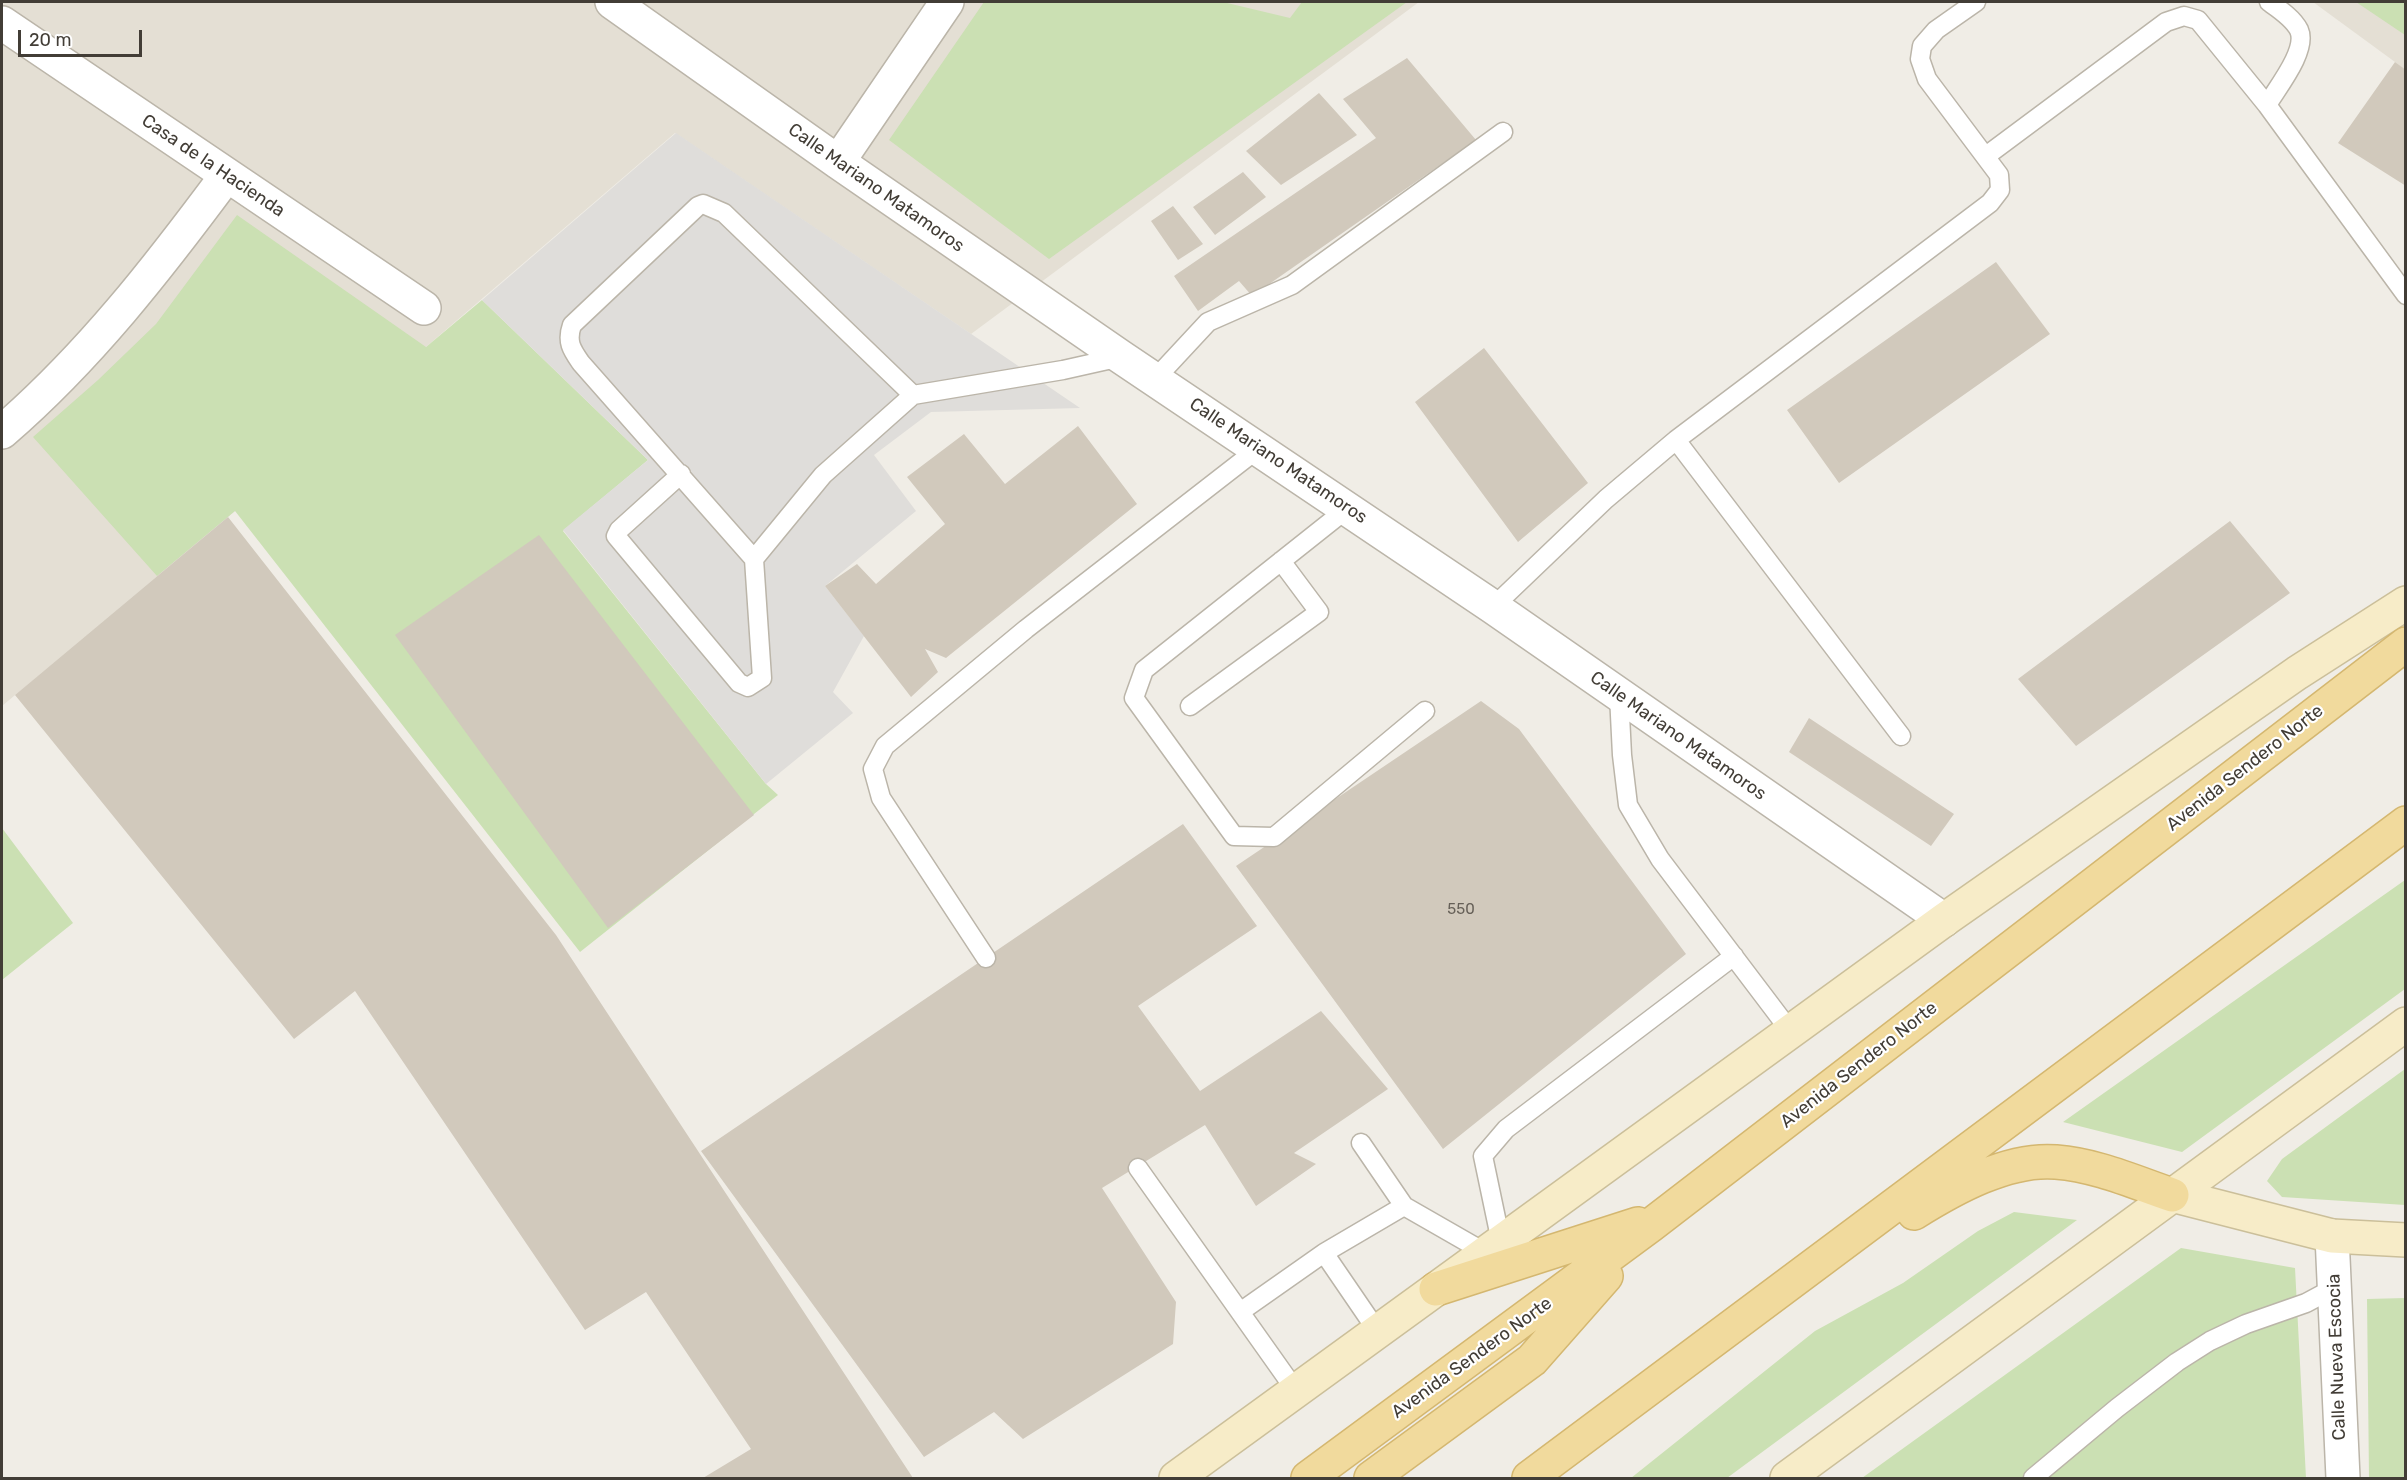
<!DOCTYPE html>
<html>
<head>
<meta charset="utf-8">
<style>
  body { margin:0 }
  #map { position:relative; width:2407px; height:1480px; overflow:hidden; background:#f0ede6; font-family:Rubik,sans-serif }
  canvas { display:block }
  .frame { position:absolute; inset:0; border:3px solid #423d36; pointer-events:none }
  .scale { position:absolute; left:18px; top:30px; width:124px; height:27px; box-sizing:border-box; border:3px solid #423d36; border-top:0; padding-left:8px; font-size:18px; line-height:21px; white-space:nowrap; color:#423d36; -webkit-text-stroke:4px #fff; paint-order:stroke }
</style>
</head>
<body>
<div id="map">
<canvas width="2407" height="1480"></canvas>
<div class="frame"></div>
<div class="scale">20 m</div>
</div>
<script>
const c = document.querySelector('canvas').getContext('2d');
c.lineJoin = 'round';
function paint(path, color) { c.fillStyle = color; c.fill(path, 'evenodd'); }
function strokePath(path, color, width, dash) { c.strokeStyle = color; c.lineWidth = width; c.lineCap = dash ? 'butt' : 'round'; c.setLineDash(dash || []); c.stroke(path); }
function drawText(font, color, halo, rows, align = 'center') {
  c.font = font + ' Rubik,sans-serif'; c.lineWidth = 4.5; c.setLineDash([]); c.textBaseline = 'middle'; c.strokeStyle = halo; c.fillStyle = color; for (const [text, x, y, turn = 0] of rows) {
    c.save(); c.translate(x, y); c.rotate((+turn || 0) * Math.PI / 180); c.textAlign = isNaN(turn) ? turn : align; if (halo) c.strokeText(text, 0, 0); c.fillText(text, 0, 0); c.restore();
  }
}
paint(new Path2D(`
  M 2,2 L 1419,2 L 971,334 L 675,133 L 228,517 L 2,706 Z
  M 2313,2 L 2405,2 L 2405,70 L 2395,62 Z`), '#e4dfd4');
paint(new Path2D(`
  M 984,2 L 1223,2 L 1290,18 L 1302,2 L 1407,2 L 1049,259 L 889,140 Z
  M 2356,2 L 2405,2 L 2405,35 Z
  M 237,215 L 426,347 L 482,300 L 648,460 L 563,531 L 766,784 L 778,795 L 580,952 L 235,511 L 157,576 L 33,437 L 98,380 L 156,324 Z
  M 2,828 L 73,923 L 2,980 Z
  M 2405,880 L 2405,989 L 2182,1152 L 2063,1122 Z
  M 2405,1069 L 2405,1205 L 2282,1197 L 2267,1181 L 2282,1159 Z
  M 2014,1212 L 2077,1220 L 1727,1478 L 1631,1478 L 1815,1331 L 1903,1283 L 1978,1231 Z
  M 2181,1248 L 2295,1268 L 2306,1478 L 1862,1478 Z
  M 2405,1298 L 2405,1478 L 2369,1478 L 2367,1299 Z`), '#cbe0b3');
paint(new Path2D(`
  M 676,133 L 1080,408 L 931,412 L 874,455 L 916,511 L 825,586 L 864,636 L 833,692 L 853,713 L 766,784 L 563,530 L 648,460 L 482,300 Z`), '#dfddda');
paint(new Path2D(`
  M 1407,58 L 1476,140 L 1252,296 L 1239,281 L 1198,311 L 1174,276 L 1376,138 L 1343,99 Z
  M 2395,62 L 2406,70 L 2406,186 L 2338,143 Z
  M 1319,93 L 1357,135 L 1281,185 L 1246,151 Z
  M 1243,172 L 1266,197 L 1215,235 L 1193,207 Z
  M 1173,206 L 1203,244 L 1178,260 L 1151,221 Z
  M 1996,262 L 2050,334 L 1839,483 L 1787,410 Z
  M 1484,348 L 1588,483 L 1518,542 L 1415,402 Z
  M 1078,426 L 1137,504 L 946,658 L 925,649 L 938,672 L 911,697 L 825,586 L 857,564 L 876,584 L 945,524 L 907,477 L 964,434 L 1005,484 Z
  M 228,517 L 556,935 L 913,1478 L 703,1478 L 751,1449 L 646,1292 L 585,1330 L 355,991 L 294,1039 L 15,695 Z
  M 2230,521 L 2290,593 L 2076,746 L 2018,679 Z
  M 539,535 L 754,815 L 608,928 L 395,635 Z
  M 1481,701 L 1519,729 L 1686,954 L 1443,1149 L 1236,866 Z
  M 1809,718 L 1954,814 L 1931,846 L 1789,752 Z
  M 1183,824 L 1257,926 L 1138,1006 L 1200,1091 L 1321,1011 L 1388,1089 L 1294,1153 L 1316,1164 L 1256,1206 L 1205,1125 L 1102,1188 L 1176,1302 L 1173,1344 L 1023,1439 L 994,1412 L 924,1457 L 701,1151 Z`), '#d1c9bc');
const lane = new Path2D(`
  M 2267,105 C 2277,88 2308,50 2299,30 C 2293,18 2279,9 2269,2
  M 1986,156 L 2166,22 L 2184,16 L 2198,20 L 2267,105 L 2406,295
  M 1155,379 L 1208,322 L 1292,285 L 1503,132
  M 1676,440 L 1901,736
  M 681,474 L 619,530 L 616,536 L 739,683 L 748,687 L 762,678 L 754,559 L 581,363 C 572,350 566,342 572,325 L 698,206 L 703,204 L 724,213 L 913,395
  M 1348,508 L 1144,670 L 1134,698 L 1234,836 L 1274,837 L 1425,711
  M 754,559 L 823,475 L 913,395 L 1063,370 L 1121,357
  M 1493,607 L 1606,499 L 1676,440 L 1990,203 L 2000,190 L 1999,175 L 1927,79 L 1920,59 L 1922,46 L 1936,30 L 1976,2
  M 1619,695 L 1622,755 L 1628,805 L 1660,859 L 1791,1032
  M 1190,706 L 1319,612 L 1281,561
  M 986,958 L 881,798 L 873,769 L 885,746 L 1026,629 L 1259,448
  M 1138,1168 L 1296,1391
  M 1404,1206 L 1486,1253
  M 1501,1242 L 1483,1156 L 1506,1129 L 1734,956
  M 1324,1253 L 1404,1206 L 1361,1143
  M 1240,1312 L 1324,1253 L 1378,1332
  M 2033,1478 L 2117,1408 L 2177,1362 L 2210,1341 L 2246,1324 L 2306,1303 L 2334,1288`);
const street = new Path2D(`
  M 612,2 L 838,162 L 1121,357 L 1493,607 L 1944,920
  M 2,23 L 424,308
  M 838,162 L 947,2
  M 2,432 C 89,357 158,268 227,175
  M 2332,1236 L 2343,1478`);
const secondary = new Path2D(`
  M 2172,1195 L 2332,1236 L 2406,1240
  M 1176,1478 L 1944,920 L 2297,673 L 2406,603
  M 1787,1478 L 2406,1024`);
const primary = new Path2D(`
  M 1914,1213 C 1954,1188 2008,1158 2056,1162 C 2096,1165 2134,1182 2172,1195
  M 1436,1289 L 1638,1224
  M 1308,1478 L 1651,1225 L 2406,644
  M 1371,1478 L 1532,1360 L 1606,1276
  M 1529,1478 L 2406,823`);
strokePath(lane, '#bbb5a9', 21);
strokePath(street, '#bbb5a9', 36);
strokePath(secondary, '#cbbf9a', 36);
strokePath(primary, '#d4b770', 36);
strokePath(lane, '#fff', 18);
strokePath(street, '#fff', 33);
strokePath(secondary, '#f7ecc8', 33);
strokePath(primary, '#f1da9d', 33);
drawText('15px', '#666058', null, [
  ["550",1461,910]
]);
drawText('18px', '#423d36', '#fff', [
  ["Casa de la Hacienda",213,166,34],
  ["Calle Mariano Matamoros",876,188,35],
  ["Calle Mariano Matamoros",1278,461,34],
  ["Calle Mariano Matamoros",1678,736,35],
  ["Avenida Sendero Norte",2245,768,-38],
  ["Avenida Sendero Norte",1859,1065,-38],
  ["Calle Nueva Escocia",2337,1357,-92],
  ["Avenida Sendero Norte",1472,1358,-36]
]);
</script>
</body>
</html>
